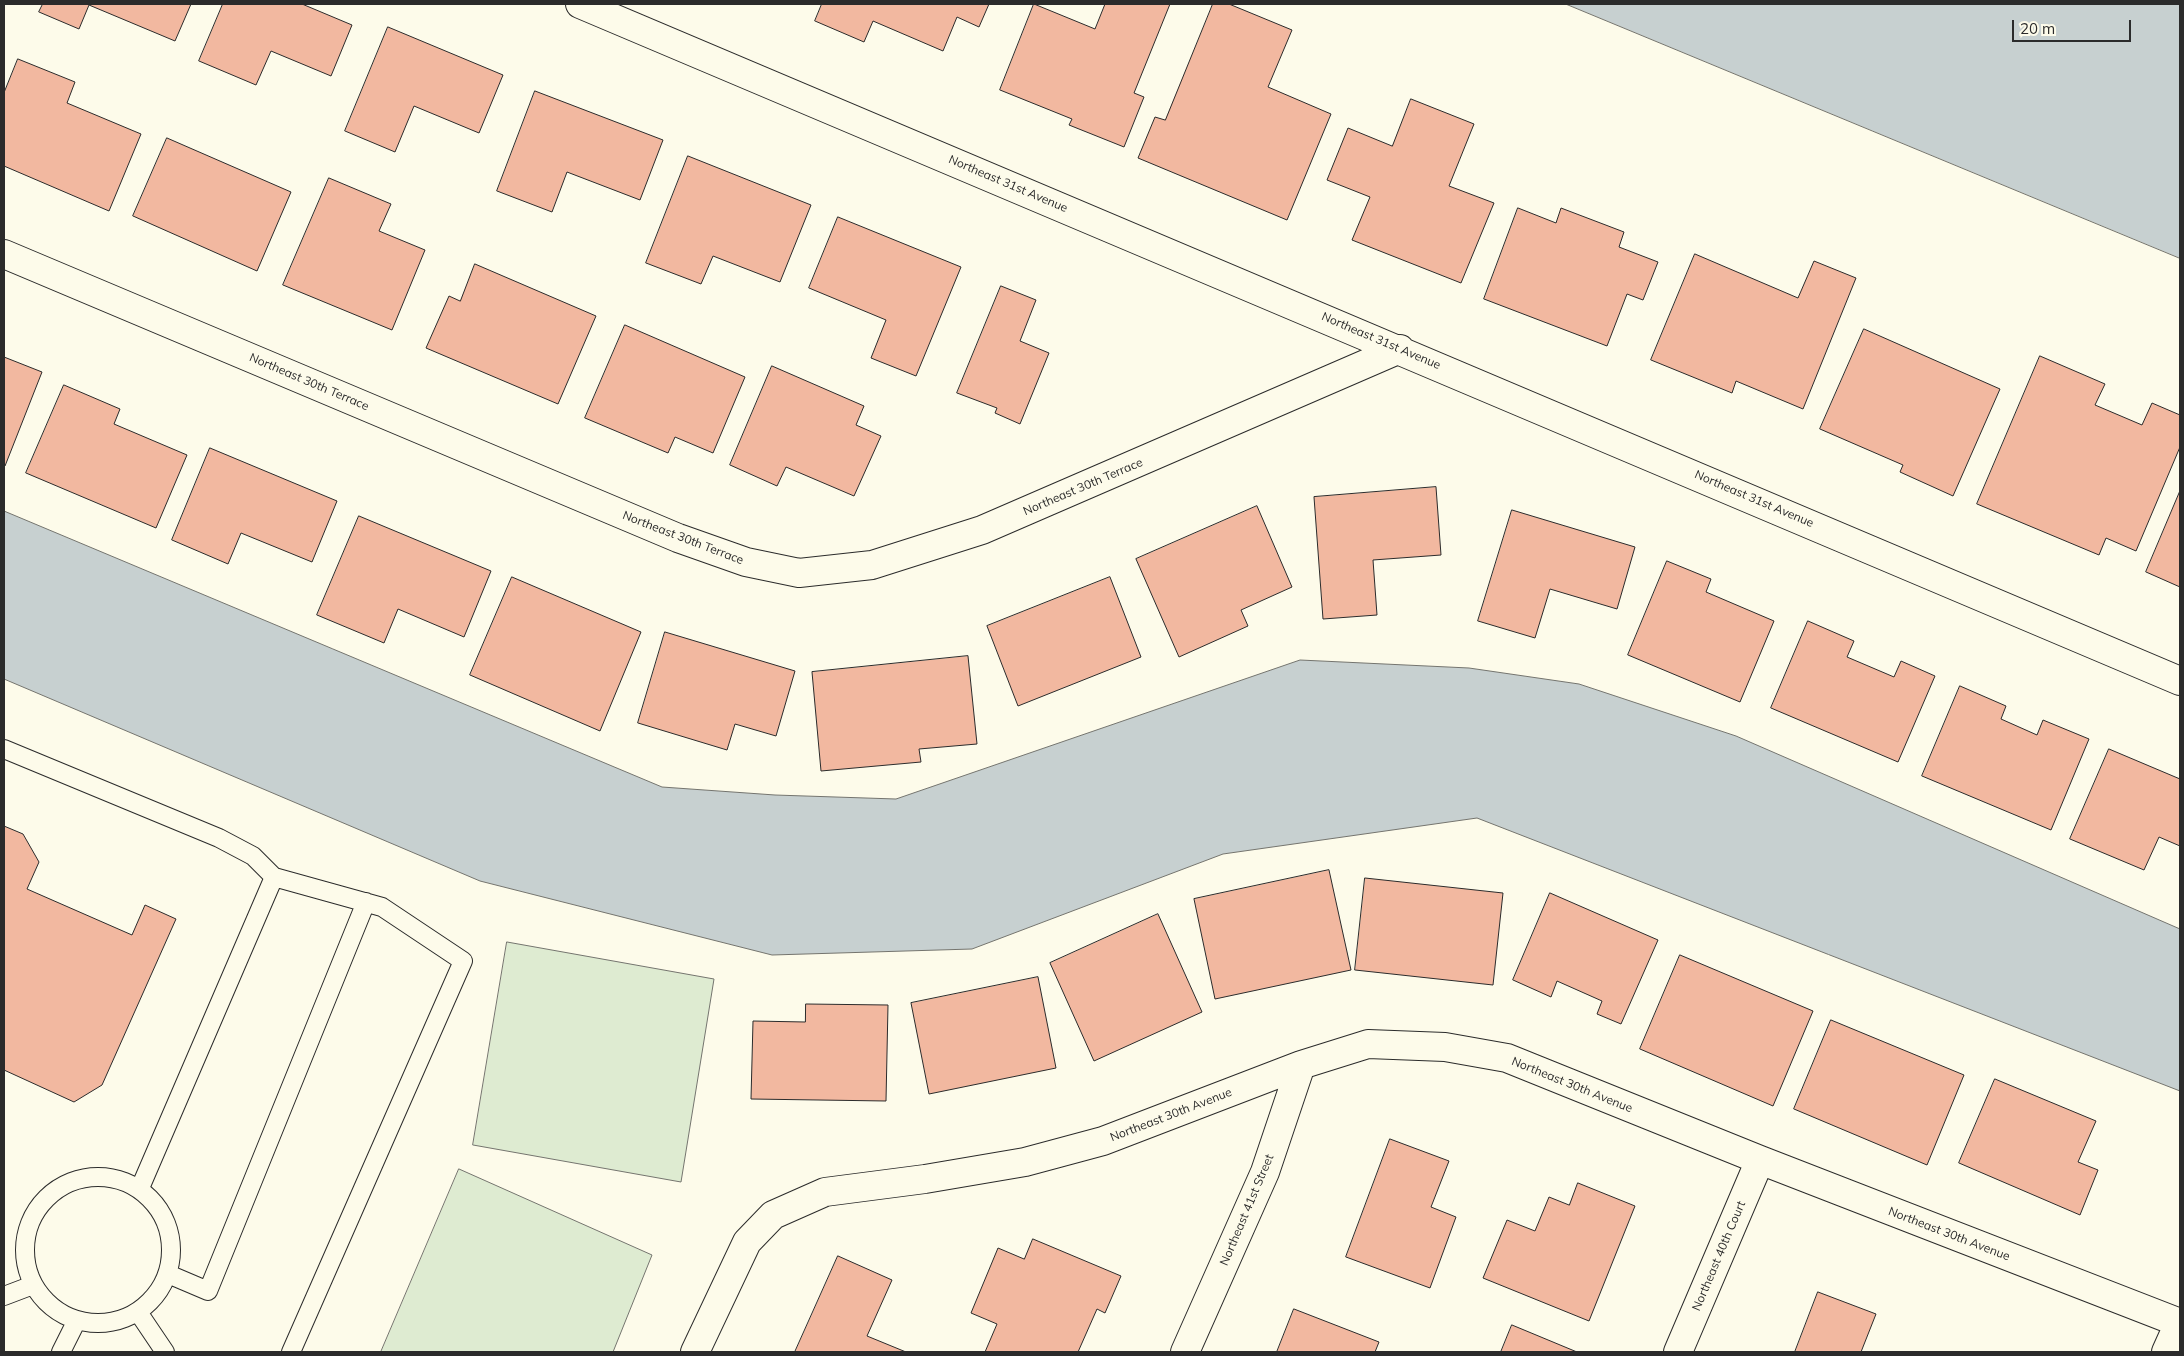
<!DOCTYPE html>
<html>
<head>
<meta charset="utf-8">
<style>
  body { margin:0 }
  #map { position:relative; width:2184px; height:1356px; overflow:hidden; background:#fdfbea; font-family:Mulish,sans-serif }
  canvas { display:block }
  .frame { position:absolute; inset:0; border:5px solid #2b2b2b; pointer-events:none }
  .scale { position:absolute; left:2012px; top:20px; width:119px; height:22px; box-sizing:border-box; border:2px solid #2b2b2b; border-top:0; padding-left:6px; font-size:15px; line-height:18px; white-space:nowrap; color:#2b2b2b; -webkit-text-stroke:4px #fdfbea; paint-order:stroke }
</style>
</head>
<body>
<div id="map">
<canvas width="2184" height="1356"></canvas>
<div class="frame"></div>
<div class="scale">20 m</div>
</div>
<script>
const c = document.querySelector('canvas').getContext('2d');
c.lineJoin = 'round';
function paint(path, color) { c.fillStyle = color; c.fill(path, 'evenodd'); }
function strokePath(path, color, width, dash) { c.strokeStyle = color; c.lineWidth = width; c.lineCap = dash ? 'butt' : 'round'; c.setLineDash(dash || []); c.stroke(path); }
function drawText(font, color, halo, rows, align = 'center') {
  c.font = font + ' Mulish,sans-serif'; c.lineWidth = 4; c.setLineDash([]); c.textBaseline = 'middle'; c.strokeStyle = halo; c.fillStyle = color; for (const [text, x, y, turn = 0] of rows) {
    c.save(); c.translate(x, y); c.rotate((+turn || 0) * Math.PI / 180); c.textAlign = isNaN(turn) ? turn : align; if (halo) c.strokeText(text, 0, 0); c.fillText(text, 0, 0); c.restore();
  }
}
const green = new Path2D(`
  M 507,942 L 714,979 L 681,1182 L 473,1145 Z
  M 459,1169 L 652,1255 L 613,1352 L 381,1352 Z`);
paint(green, '#deebd1');
strokePath(green, '#74746e', 1);
const water = new Path2D(`
  M 1566,4 L 2180,4 L 2180,258 Z
  M 4,511 L 662,787 L 775,795 L 896,799 L 1300,660 L 1469,668 L 1579,684 L 1736,736 L 2180,929 L 2180,1091 L 1477,818 L 1223,854 L 972,949 L 772,955 L 480,881 L 4,679 Z`);
paint(water, '#c7d0d0');
strokePath(water, '#74746e', 1);
const building = new Path2D(`
  M 43,4 L 191,4 L 175,41 L 89,5 L 79,29 L 39,12 Z
  M 223,4 L 302,4 L 352,25 L 331,76 L 271,51 L 256,85 L 199,61 Z
  M 822,4 L 989,4 L 979,27 L 957,17 L 943,51 L 873,21 L 864,42 L 815,21 Z
  M 1034,4 L 1095,29 L 1105,4 L 1170,4 L 1134,93 L 1144,97 L 1124,147 L 1069,125 L 1072,119 L 1000,90 Z
  M 1213,4 L 1229,4 L 1292,30 L 1268,87 L 1331,114 L 1287,220 L 1138,158 L 1155,117 L 1165,120 Z
  M 388,27 L 503,75 L 479,133 L 414,106 L 395,152 L 345,131 Z
  M 18,59 L 75,82 L 67,103 L 141,134 L 109,211 L 4,166 L 4,93 Z
  M 535,91 L 663,140 L 640,200 L 567,172 L 552,212 L 497,191 Z
  M 1411,99 L 1474,124 L 1449,186 L 1494,203 L 1461,283 L 1352,240 L 1370,197 L 1327,180 L 1348,128 L 1392,146 Z
  M 167,138 L 291,192 L 257,271 L 133,216 Z
  M 688,156 L 811,205 L 780,282 L 713,256 L 701,284 L 646,263 Z
  M 329,178 L 391,204 L 379,231 L 425,250 L 392,330 L 283,285 Z
  M 1518,208 L 1556,223 L 1561,208 L 1624,232 L 1619,247 L 1658,262 L 1643,300 L 1627,294 L 1607,346 L 1484,299 Z
  M 838,217 L 961,267 L 916,376 L 871,358 L 886,320 L 809,288 Z
  M 1695,254 L 1798,298 L 1814,261 L 1856,278 L 1803,409 L 1736,381 L 1732,393 L 1651,360 Z
  M 475,264 L 596,316 L 558,404 L 426,348 L 449,296 L 460,301 Z
  M 1001,286 L 1036,300 L 1020,341 L 1049,353 L 1020,424 L 995,413 L 997,408 L 957,393 Z
  M 625,325 L 745,377 L 713,453 L 675,437 L 668,453 L 585,418 Z
  M 1864,329 L 2000,389 L 1953,496 L 1900,472 L 1903,465 L 1820,429 Z
  M 2040,356 L 2105,384 L 2095,405 L 2142,425 L 2152,403 L 2180,415 L 2180,447 L 2136,551 L 2106,538 L 2099,555 L 1977,504 Z
  M 4,357 L 42,372 L 5,466 L 4,466 Z
  M 772,366 L 864,406 L 856,425 L 881,436 L 854,496 L 786,467 L 777,486 L 730,465 Z
  M 64,385 L 120,409 L 114,424 L 187,455 L 156,528 L 26,473 Z
  M 210,448 L 337,501 L 312,562 L 241,533 L 228,564 L 172,540 Z
  M 1436,487 L 1441,555 L 1373,560 L 1377,615 L 1323,619 L 1314,497 Z
  M 2180,491 L 2180,587 L 2146,572 Z
  M 1257,506 L 1292,587 L 1241,610 L 1248,626 L 1179,657 L 1136,559 Z
  M 1512,510 L 1635,547 L 1617,609 L 1550,589 L 1535,638 L 1478,621 Z
  M 359,516 L 491,571 L 464,637 L 398,609 L 384,643 L 317,615 Z
  M 1667,561 L 1711,579 L 1706,592 L 1774,621 L 1740,702 L 1628,655 Z
  M 512,577 L 641,632 L 600,731 L 470,675 Z
  M 1110,577 L 1141,657 L 1018,706 L 987,626 Z
  M 1808,621 L 1854,641 L 1847,657 L 1894,677 L 1901,661 L 1935,676 L 1898,762 L 1771,708 Z
  M 665,632 L 795,671 L 776,736 L 735,724 L 727,750 L 638,723 Z
  M 968,656 L 977,744 L 919,749 L 921,762 L 821,771 L 812,672 Z
  M 1960,686 L 2006,706 L 2001,719 L 2037,735 L 2043,720 L 2089,739 L 2051,830 L 1922,776 Z
  M 2109,749 L 2180,779 L 2180,846 L 2159,837 L 2144,870 L 2070,839 Z
  M 4,826 L 23,834 L 39,862 L 27,889 L 132,935 L 145,905 L 176,919 L 102,1085 L 74,1102 L 4,1070 Z
  M 1329,870 L 1351,970 L 1215,999 L 1194,899 Z
  M 1365,878 L 1503,893 L 1493,985 L 1355,970 Z
  M 1550,893 L 1658,940 L 1621,1024 L 1597,1014 L 1602,1001 L 1557,981 L 1551,997 L 1513,980 Z
  M 1158,914 L 1202,1012 L 1094,1061 L 1050,963 Z
  M 1680,955 L 1813,1011 L 1773,1106 L 1640,1049 Z
  M 1038,977 L 1056,1068 L 929,1094 L 911,1003 Z
  M 806,1004 L 888,1005 L 886,1101 L 751,1099 L 753,1021 L 805,1022 Z
  M 1831,1020 L 1964,1075 L 1927,1165 L 1794,1109 Z
  M 1995,1079 L 2096,1121 L 2078,1162 L 2098,1170 L 2080,1215 L 1959,1163 Z
  M 1390,1139 L 1449,1161 L 1431,1207 L 1456,1217 L 1430,1288 L 1346,1257 Z
  M 1578,1183 L 1635,1206 L 1589,1321 L 1483,1278 L 1507,1220 L 1535,1231 L 1549,1197 L 1569,1205 Z
  M 1033,1239 L 1121,1276 L 1105,1313 L 1097,1309 L 1078,1352 L 985,1352 L 997,1324 L 971,1313 L 998,1248 L 1024,1259 Z
  M 838,1256 L 892,1280 L 867,1336 L 906,1352 L 795,1352 Z
  M 1818,1292 L 1876,1314 L 1861,1352 L 1795,1352 Z
  M 1294,1309 L 1379,1342 L 1375,1352 L 1277,1352 Z
  M 1512,1325 L 1577,1352 L 1501,1352 Z`);
paint(building, '#f2b8a0');
strokePath(building, '#2b2b2b', 1);
const service = new Path2D(`
  M 4,749 L 219,838 L 253,856 L 274,877 L 382,907 L 463,961 L 291,1352
  M25 1250a73 73 0 1 1 146 0a73 73 0 1 1-146 0Z
  M 140,1188 L 274,877
  M 168,1274 L 208,1291 L 366,902
  M 4,1296 L 33,1285
  M 138,1312 L 165,1352
  M 61,1352 L 77,1320`);
const minor = new Path2D(`
  M 580,4 L 2180,681
  M 4,254 L 678,538 L 746,562 L 799,573 L 872,565 L 982,530 L 1400,349
  M 695,1352 L 747,1242 L 773,1215 L 825,1192 L 925,1179 L 1025,1162 L 1103,1141 L 1301,1065 L 1368,1044 L 1445,1047 L 1507,1058 L 1760,1160 L 2180,1323
  M 1185,1352 L 1265,1172 L 1301,1065
  M 1678,1352 L 1760,1160
  M 2166,1352 L 2179,1323`);
strokePath(service, '#2b2b2b', 20);
strokePath(minor, '#2b2b2b', 30);
strokePath(service, '#fdfbea', 18);
strokePath(minor, '#fdfbea', 28);
drawText('12px', '#2b2b2b', '#fdfbea', [
  ["Northeast 31st Avenue",1008,184,23],
  ["Northeast 31st Avenue",1381,341,23],
  ["Northeast 30th Terrace",309,382,23],
  ["Northeast 30th Terrace",1083,487,-23],
  ["Northeast 31st Avenue",1754,499,23],
  ["Northeast 30th Terrace",683,538,21],
  ["Northeast 30th Avenue",1572,1085,22],
  ["Northeast 30th Avenue",1171,1115,-21],
  ["Northeast 41st Street",1247,1210,-67],
  ["Northeast 30th Avenue",1949,1234,21],
  ["Northeast 40th Court",1719,1256,-67]
]);
</script>
</body>
</html>
